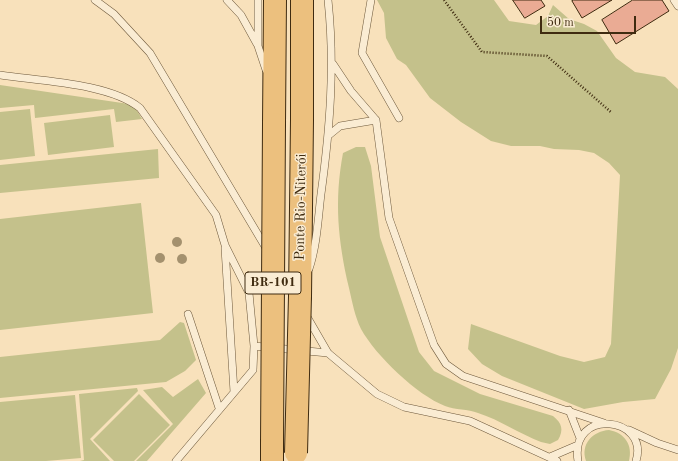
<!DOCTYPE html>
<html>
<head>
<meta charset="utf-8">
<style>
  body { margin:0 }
  #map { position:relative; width:678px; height:461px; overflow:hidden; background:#f8e1bb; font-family:"Old Standard TT",serif }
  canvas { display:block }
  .scale { position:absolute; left:540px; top:16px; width:96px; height:18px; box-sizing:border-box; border:2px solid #3f2b10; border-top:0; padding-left:5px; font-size:12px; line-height:14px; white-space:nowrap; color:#3f2b10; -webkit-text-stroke:3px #faecd3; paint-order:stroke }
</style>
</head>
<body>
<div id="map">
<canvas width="678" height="461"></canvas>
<div class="scale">50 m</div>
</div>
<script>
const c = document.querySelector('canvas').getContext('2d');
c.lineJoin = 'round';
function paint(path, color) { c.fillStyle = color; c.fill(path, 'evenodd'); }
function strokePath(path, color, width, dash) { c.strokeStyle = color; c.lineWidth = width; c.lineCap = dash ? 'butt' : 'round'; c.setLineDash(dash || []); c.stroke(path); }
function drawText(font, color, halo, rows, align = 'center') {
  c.font = font + ' "Old Standard TT",serif'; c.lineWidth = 3; c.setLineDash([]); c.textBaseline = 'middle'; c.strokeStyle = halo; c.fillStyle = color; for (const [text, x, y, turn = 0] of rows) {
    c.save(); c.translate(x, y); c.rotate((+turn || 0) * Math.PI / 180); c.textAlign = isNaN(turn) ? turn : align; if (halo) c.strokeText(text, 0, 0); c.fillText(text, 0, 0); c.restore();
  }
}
paint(new Path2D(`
  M 377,0 L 494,0 L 509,21 L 536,25 L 548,16 L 553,5 L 569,19 L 584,24 L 597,31 L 616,58 L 635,72 L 665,77 L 678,89 L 678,348 L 671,369 L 655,399 L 623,402 L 584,409 L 502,376 L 482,364 L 468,349 L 471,324 L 560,356 L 584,362 L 605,357 L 611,344 L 620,175 L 609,163 L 594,153 L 579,150 L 554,149 L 540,146 L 511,146 L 491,141 L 461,122 L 430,98 L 406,65 L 397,59 L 386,38 L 384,13 Z
  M 0,85 L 129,104 L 136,109 L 142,119 L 116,122 L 114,109 L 35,118 L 34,105 L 0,108 Z
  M 30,109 L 35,156 L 0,160 L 0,112 Z
  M 110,115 L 114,147 L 48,155 L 44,123 Z
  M 356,147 L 365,147 L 371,166 L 380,237 L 419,352 L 434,371 L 480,394 L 553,416 C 562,423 564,430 558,440 L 550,444 L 541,442 C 520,434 500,420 478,413 C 468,409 455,410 445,406 C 417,395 376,356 361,329 C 355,317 352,301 349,288 C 338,241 334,201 343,153 Z
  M 158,149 L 159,178 L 0,193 L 0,165 Z
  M 141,203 L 153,313 L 0,330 L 0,219 Z
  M 180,322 L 184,323 L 196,360 L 185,371 L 166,382 L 0,398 L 0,357 L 160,340 Z
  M 198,379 L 206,393 L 147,461 L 136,461 L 173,424 L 143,390 L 162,387 L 173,397 Z
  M 137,388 L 138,391 L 90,439 L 110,461 L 80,461 L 84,460 L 79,394 Z
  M 139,394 L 170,425 L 134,461 L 114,461 L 93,440 Z
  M 75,395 L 81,458 L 46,461 L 0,461 L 0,402 Z
  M 609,430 C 625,433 633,445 629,461 L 586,461 C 580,444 593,431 609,430 Z`), '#c4c18b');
const building = new Path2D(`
  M 513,0 L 541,0 L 545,6 L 525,18 Z
  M 574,0 L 612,0 L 582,18 L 572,1 Z
  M 633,0 L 662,0 L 669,11 L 616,44 L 602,20 Z`);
paint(building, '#eaab94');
strokePath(building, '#3f2b10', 1);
const service = new Path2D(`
  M 95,0 L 114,14 L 150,53 L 266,248
  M 227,0 L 241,15 L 257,44
  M 258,0 L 258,46 L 266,70
  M 371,0 L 362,53 L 399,118
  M 674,0 L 678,6
  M 333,64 L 351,91 L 376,120 L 389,218 L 434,345 L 446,364 L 463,376 L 604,423
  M 0,75 C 40,81 109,83 140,108 L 216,215 L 225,245 L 249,293 L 254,346 L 253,370 L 176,461
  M 329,135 L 340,126 L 376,120
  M 225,248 L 234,392
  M 309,269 C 317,245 318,219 321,194 C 330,128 335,66 328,0
  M 279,270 L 293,294
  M 188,314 L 219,408
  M 306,315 L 328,353 L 377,394 L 404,407 L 470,421 L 557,461
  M 254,346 L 328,353
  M 569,410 L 580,438
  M 629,430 L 657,443 L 678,450
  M 550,457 L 578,445
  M 578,461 C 569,407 650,416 636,461`);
const motorway = new Path2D(`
  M 274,124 L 275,0
  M 300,296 L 302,120 L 302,0
  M 272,461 L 272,443`);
strokePath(service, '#6d583b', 8);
strokePath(motorway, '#3f2b10', 24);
strokePath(new Path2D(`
  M 444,0 L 482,52 L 547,56 L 612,113`), '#3f2b10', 2.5, [1, 2]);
strokePath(service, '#faecd3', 7);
strokePath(motorway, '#ecc07e', 22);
const motorwayBridge = new Path2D(`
  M 272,443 L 274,124
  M 296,453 L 300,296`);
strokePath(motorwayBridge, '#3f2b10', 24, []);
strokePath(motorwayBridge, '#ecc07e', 22);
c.fillStyle = '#a4916e';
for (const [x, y] of [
  [177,242],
  [160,258],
  [182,259]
]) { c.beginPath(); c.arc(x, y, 5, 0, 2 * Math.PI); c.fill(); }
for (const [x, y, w] of [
  [273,283,56]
]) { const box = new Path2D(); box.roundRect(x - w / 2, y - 11, w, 22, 3); c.fillStyle = '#faecd3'; c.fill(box); strokePath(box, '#3f2b10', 1); }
drawText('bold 13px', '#3f2b10', null, [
  ["BR-101",273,283]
]);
drawText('14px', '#3f2b10', '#faecd3', [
  ["Ponte Rio-Niterói",301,207,-89]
]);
</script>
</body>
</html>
